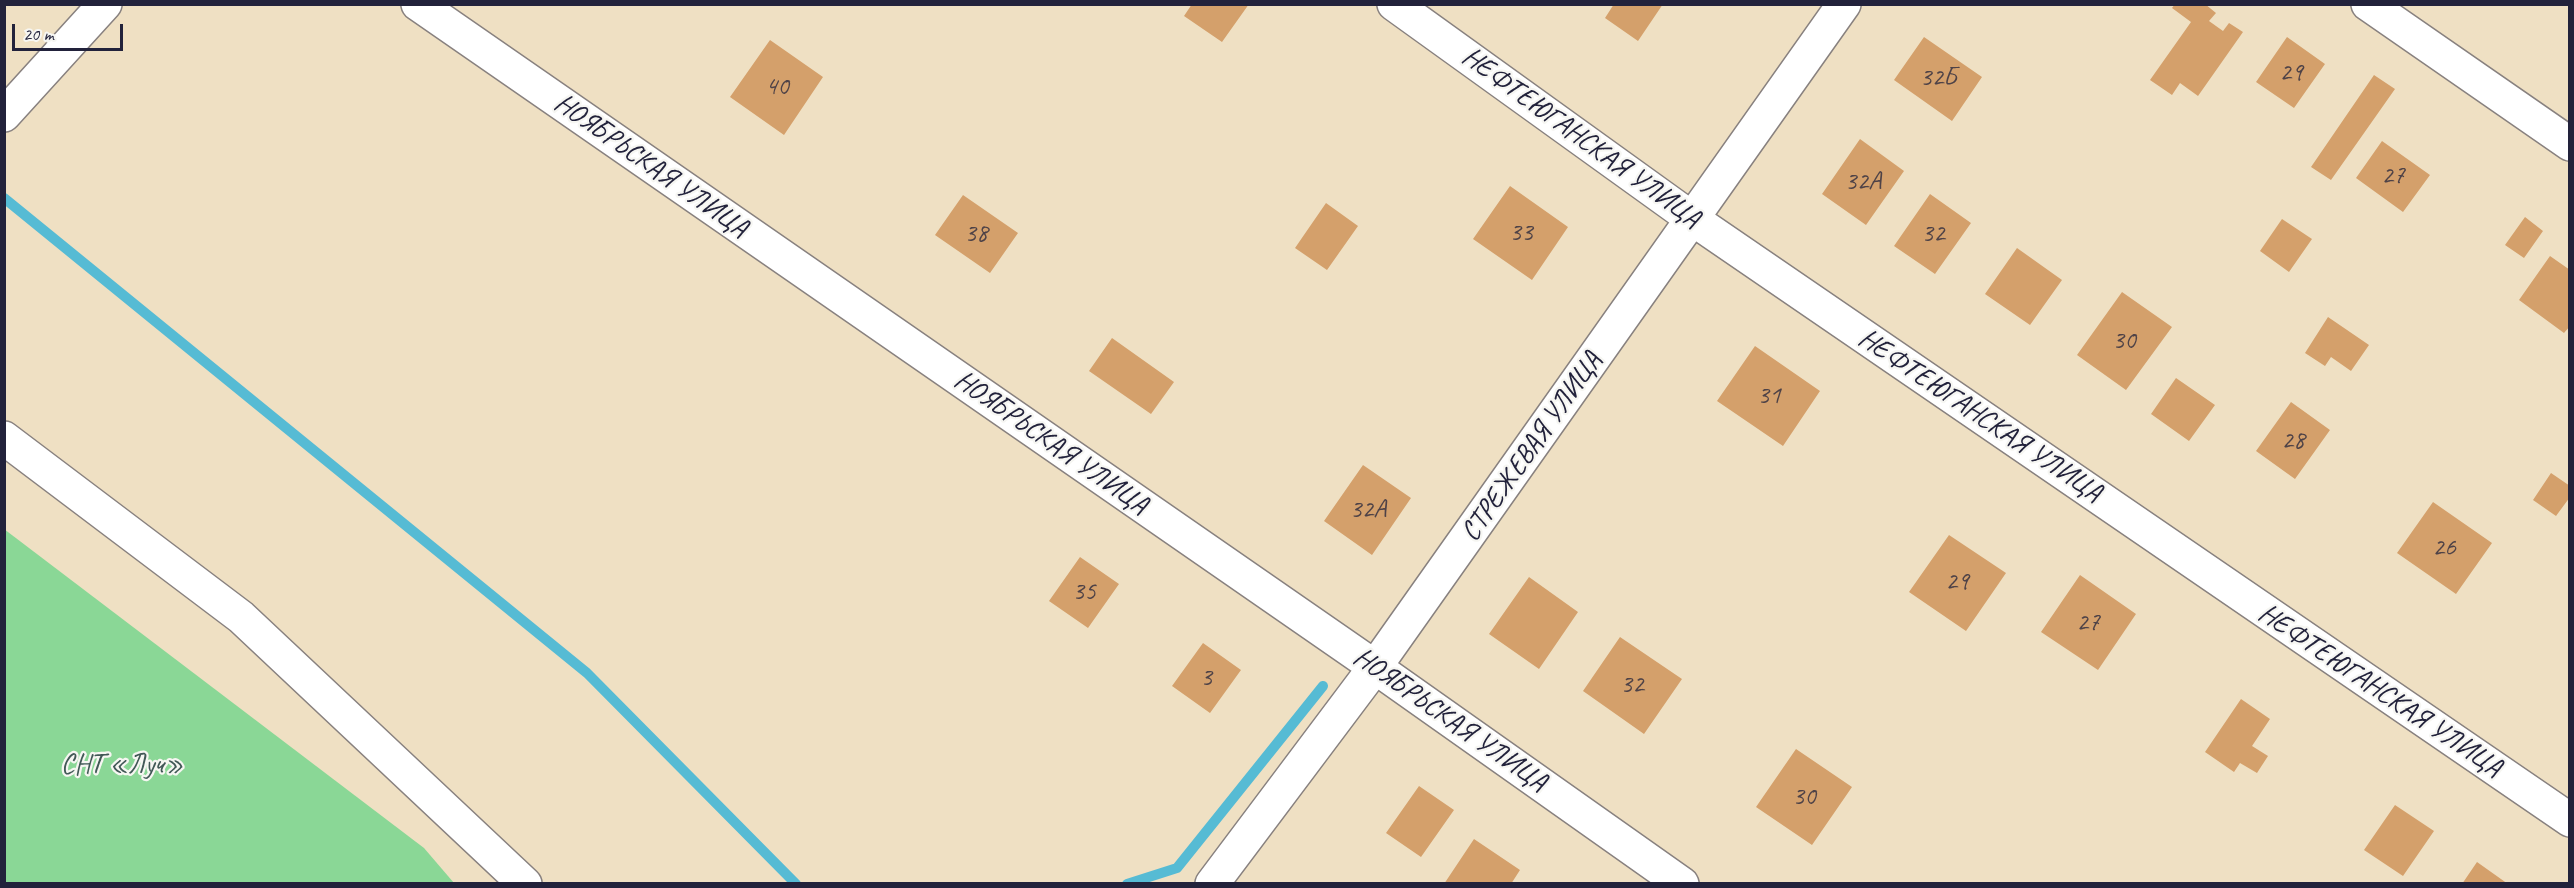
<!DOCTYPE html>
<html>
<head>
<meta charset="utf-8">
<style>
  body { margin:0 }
  #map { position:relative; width:2574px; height:888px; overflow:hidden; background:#efe0c3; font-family:Caveat,sans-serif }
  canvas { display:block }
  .frame { position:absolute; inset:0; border:6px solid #22223b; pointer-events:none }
  .scale { position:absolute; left:12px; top:24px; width:111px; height:27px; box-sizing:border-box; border:3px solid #22223b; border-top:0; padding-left:8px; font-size:18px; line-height:21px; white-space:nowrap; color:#22223b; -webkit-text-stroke:4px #f6f6f2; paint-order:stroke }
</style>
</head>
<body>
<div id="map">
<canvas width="2574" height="888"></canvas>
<div class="frame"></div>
<div class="scale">20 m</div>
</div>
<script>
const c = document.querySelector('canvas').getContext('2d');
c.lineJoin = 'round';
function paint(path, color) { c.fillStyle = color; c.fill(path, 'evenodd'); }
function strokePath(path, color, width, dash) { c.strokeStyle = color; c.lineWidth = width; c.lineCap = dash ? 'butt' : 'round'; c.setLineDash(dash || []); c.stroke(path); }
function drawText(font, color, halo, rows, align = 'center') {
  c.font = font + ' Caveat,sans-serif'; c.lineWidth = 4.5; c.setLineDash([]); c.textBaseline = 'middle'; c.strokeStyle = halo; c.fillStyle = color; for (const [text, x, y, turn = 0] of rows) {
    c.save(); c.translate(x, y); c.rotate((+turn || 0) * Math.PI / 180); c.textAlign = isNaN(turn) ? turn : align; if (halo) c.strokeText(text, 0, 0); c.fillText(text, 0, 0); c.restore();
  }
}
paint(new Path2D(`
  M 4,529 L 424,848 L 454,883 L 5,883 Z`), '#8ad796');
strokePath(new Path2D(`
  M 4,198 L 587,673 L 796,884
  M 1127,884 L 1177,868 L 1323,686`), '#56bbd4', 10);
paint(new Path2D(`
  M 1192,4 L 1249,4 L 1222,42 L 1184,16 Z
  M 1614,4 L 1663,4 L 1638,41 L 1605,18 Z
  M 2175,4 L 2205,4 L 2216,13 L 2209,21 L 2223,31 L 2229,23 L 2243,32 L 2198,96 L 2180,83 L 2172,95 L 2150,80 L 2191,22 L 2172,8 Z
  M 1924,37 L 1982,77 L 1952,121 L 1894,80 Z
  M 2287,37 L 2325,64 L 2294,108 L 2256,82 Z
  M 770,40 L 823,77 L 784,135 L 730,97 Z
  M 2374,75 L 2395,89 L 2331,180 L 2311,167 Z
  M 1860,139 L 1904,171 L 1866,225 L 1822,194 Z
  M 2382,141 L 2430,175 L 2403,212 L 2356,178 Z
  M 1510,186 L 1568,227 L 1532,280 L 1473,239 Z
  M 1930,194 L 1971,223 L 1935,274 L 1894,246 Z
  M 963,195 L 1018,233 L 990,273 L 935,235 Z
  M 1326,203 L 1358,226 L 1327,270 L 1295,248 Z
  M 2525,217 L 2543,231 L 2524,258 L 2505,245 Z
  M 2282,219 L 2312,239 L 2289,272 L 2260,251 Z
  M 2017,248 L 2062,280 L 2030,325 L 1985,294 Z
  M 2550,256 L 2570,270 L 2570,326 L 2564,333 L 2519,300 Z
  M 2122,292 L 2172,327 L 2126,390 L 2077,355 Z
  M 2328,317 L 2369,345 L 2351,371 L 2331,357 L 2325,366 L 2305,353 Z
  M 1112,338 L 1174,382 L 1151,414 L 1089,371 Z
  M 1755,346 L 1820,391 L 1783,446 L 1717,401 Z
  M 2176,378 L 2215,405 L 2189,441 L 2151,414 Z
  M 2291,402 L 2330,430 L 2295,479 L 2256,451 Z
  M 1363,465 L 1411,498 L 1372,555 L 1324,521 Z
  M 2551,473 L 2570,486 L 2570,497 L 2556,516 L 2533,500 Z
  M 2433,502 L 2492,543 L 2456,594 L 2397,553 Z
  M 1949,535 L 2006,573 L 1966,631 L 1909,592 Z
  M 1080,557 L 1119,584 L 1088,628 L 1049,601 Z
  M 2080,575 L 2136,614 L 2098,670 L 2041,632 Z
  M 1529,577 L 1578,612 L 1539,669 L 1489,634 Z
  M 1620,637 L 1682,679 L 1644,734 L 1583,691 Z
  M 1203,643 L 1241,670 L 1210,713 L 1172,686 Z
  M 2241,699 L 2270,719 L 2252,746 L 2268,756 L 2257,773 L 2240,763 L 2234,772 L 2205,752 Z
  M 1796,749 L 1852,787 L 1812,845 L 1756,807 Z
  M 1419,786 L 1454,810 L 1421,857 L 1386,833 Z
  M 2395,805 L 2434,831 L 2403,876 L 2364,850 Z
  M 1474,839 L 1520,870 L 1511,884 L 1444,884 Z
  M 2477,862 L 2508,884 L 2462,884 Z`), '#d4a06b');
const street = new Path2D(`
  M 418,4 L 1375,667 L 1682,884
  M 1394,4 L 1694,220 L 2570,820
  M 2368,4 L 2570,144
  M 4,115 L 105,4
  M 1212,884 L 1375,667 L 1844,4`);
const secondary = new Path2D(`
  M 4,438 L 241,617 L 525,884`);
strokePath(street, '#88817f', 36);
strokePath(secondary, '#88817f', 36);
strokePath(street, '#fff', 33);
strokePath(secondary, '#fff', 33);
drawText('26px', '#4e4247', null, [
  ["29",2291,73],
  ["32Б",1938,78],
  ["40",777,87],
  ["27",2393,176],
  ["32А",1863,182],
  ["33",1521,233],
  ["38",976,234],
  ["32",1933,234],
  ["30",2124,341],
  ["31",1769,396],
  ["28",2293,441],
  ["32А",1368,510],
  ["26",2444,548],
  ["29",1957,582],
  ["35",1084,592],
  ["27",2088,623],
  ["3",1206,678],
  ["32",1632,685],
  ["30",1804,797]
]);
drawText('28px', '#22223b', '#f6f6f2', [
  ["НЕФТЕЮГАНСКАЯ УЛИЦА",1581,138,36],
  ["НОЯБРЬСКАЯ УЛИЦА",651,166,35],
  ["НЕФТЕЮГАНСКАЯ УЛИЦА",1980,416,34],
  ["НОЯБРЬСКАЯ УЛИЦА",1051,443,35],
  ["СТРЕЖЕВАЯ УЛИЦА",1532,447,-55],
  ["НЕФТЕЮГАНСКАЯ УЛИЦА",2380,691,34],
  ["НОЯБРЬСКАЯ УЛИЦА",1450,720,35]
]);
drawText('28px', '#415856', '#f6f6f2', [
  ["СНТ «Луч»",122,766]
]);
</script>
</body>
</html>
